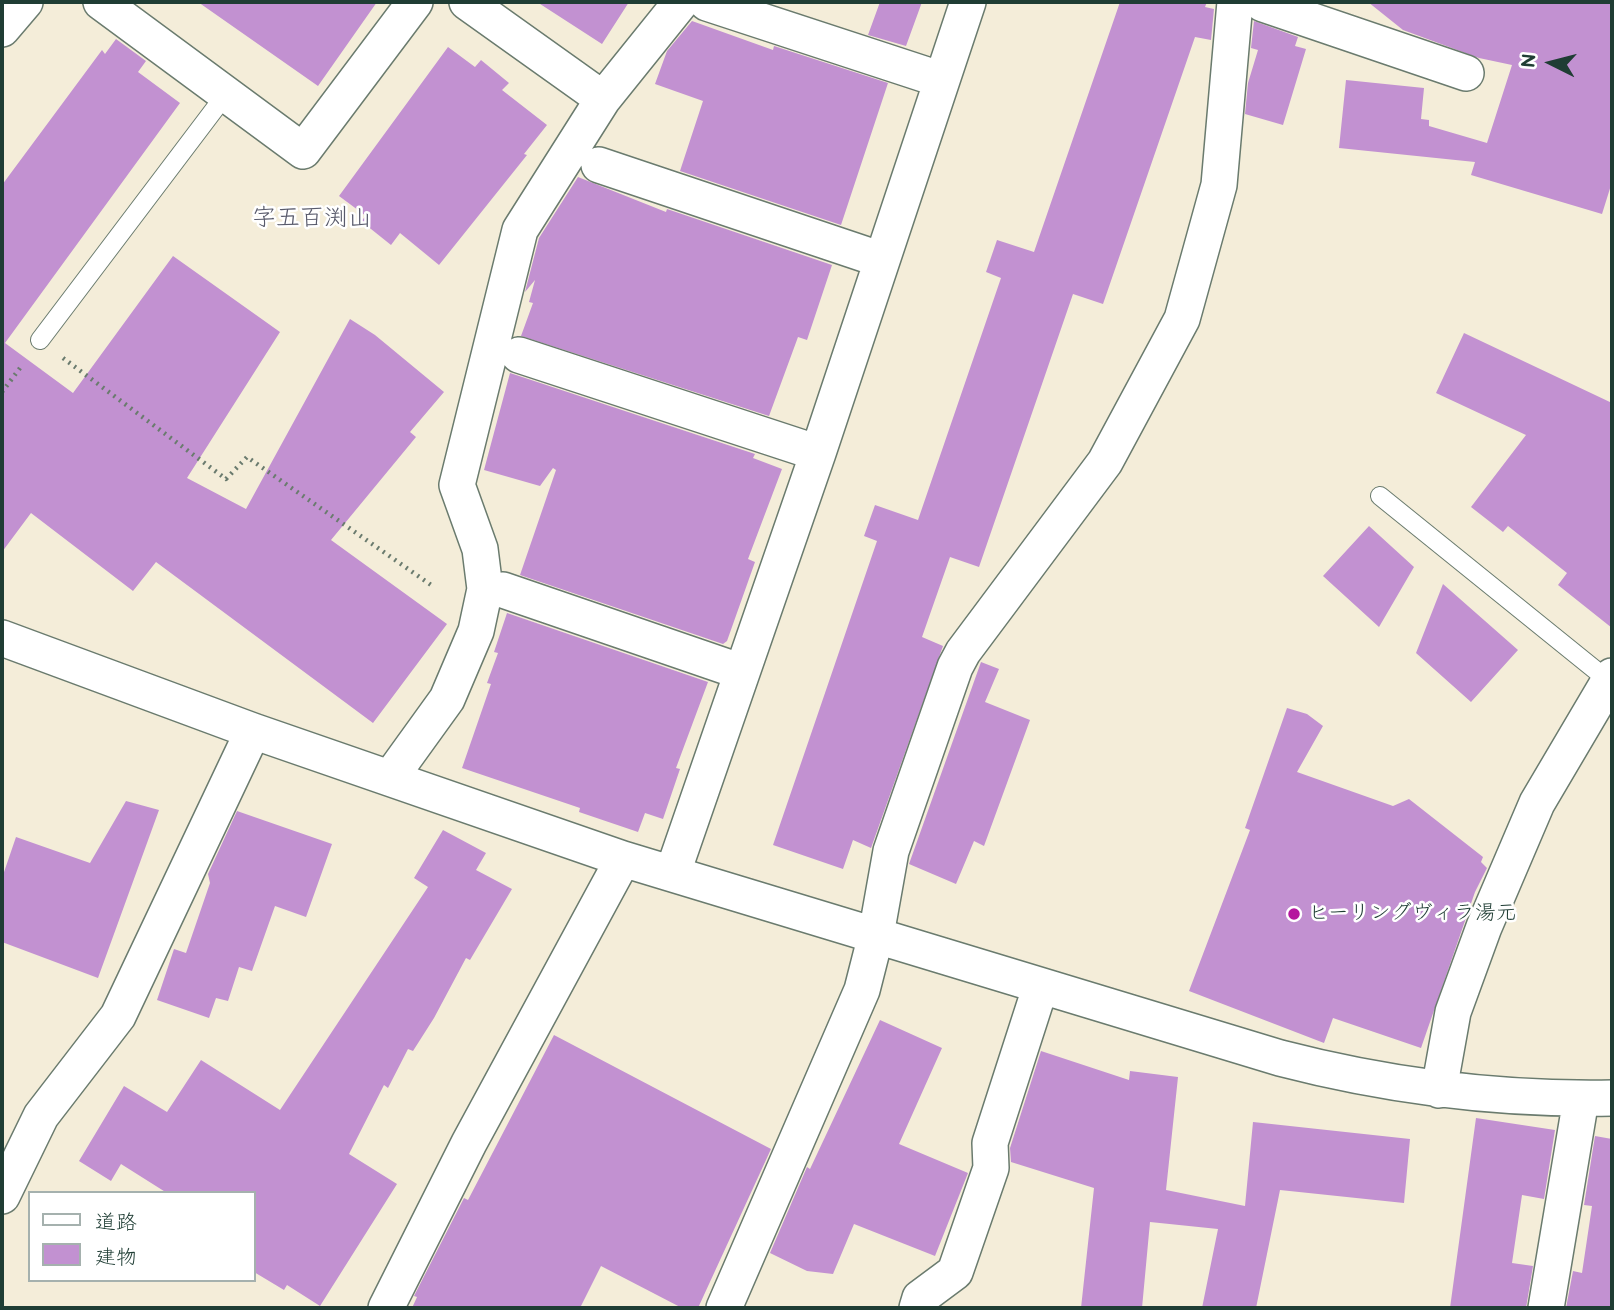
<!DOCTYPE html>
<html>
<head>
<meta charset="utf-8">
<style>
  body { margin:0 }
  #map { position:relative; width:1614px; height:1310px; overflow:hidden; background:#f4edd9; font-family:"Balsamiq Sans","Klee One",sans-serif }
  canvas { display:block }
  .frame { position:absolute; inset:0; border:4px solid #1f3d34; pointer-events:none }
  .legend { position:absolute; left:28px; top:1191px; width:228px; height:91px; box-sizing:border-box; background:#fff; border:2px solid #a5b1ae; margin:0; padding:9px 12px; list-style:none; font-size:21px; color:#1f3d34 }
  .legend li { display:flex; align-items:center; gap:14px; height:35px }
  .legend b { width:35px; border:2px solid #a5b1ae }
  .north { position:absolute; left:1516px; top:28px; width:70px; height:70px; -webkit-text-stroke:5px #fff; paint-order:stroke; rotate:276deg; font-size:19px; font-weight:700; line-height:28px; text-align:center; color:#1f3d34 }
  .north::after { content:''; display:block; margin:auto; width:24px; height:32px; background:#1f3d34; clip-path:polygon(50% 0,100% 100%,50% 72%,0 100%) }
</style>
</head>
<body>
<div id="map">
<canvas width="1614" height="1310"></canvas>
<div class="frame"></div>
<ul class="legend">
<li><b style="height:9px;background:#fff"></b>道路</li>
<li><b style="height:19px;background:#c291d1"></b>建物</li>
</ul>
<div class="north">N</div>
</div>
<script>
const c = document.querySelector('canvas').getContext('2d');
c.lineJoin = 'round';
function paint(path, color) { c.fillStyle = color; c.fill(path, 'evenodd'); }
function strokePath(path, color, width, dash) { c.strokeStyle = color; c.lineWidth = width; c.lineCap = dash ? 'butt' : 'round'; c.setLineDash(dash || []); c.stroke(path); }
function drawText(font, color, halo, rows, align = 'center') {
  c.font = font + ' "Balsamiq Sans","Klee One",sans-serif'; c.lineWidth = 5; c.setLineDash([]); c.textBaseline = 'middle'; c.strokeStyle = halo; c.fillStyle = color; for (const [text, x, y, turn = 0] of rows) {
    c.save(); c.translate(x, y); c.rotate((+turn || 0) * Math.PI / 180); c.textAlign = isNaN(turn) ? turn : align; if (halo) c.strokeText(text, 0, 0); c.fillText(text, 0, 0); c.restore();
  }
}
paint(new Path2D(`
  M 198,2 L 377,2 L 318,86 Z
  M 537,2 L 629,2 L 602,44 Z
  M 880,2 L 922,2 L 906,46 L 868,35 Z
  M 1120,2 L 1207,2 L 1205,7 L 1214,9 L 1211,40 L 1195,37 L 1103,304 L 1073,294 L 979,567 L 950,557 L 922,637 L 943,646 L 871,848 L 853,840 L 843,869 L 773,845 L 877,541 L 864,536 L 875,505 L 918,520 L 1001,278 L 986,272 L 997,240 L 1034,252 Z
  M 1368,2 L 1612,2 L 1612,182 L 1602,214 L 1471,175 L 1475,162 L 1339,148 L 1346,80 L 1424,88 L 1421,119 L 1429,120 L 1429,126 L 1487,143 L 1512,65 L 1479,58 L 1403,30 Z
  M 692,21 L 773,50 L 774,46 L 888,83 L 841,225 L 680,171 L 703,101 L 655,84 L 667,51 Z
  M 1254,21 L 1298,37 L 1295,46 L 1306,49 L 1283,125 L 1245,114 L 1248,83 L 1258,50 L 1251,48 Z
  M 116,39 L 146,61 L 138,72 L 180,103 L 5,343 L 73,393 L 173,256 L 280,332 L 187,478 L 246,509 L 350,319 L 375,335 L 444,392 L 410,432 L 416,437 L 331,540 L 447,624 L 373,723 L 156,562 L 133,591 L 31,513 L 2,552 L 2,185 L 102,50 L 105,54 Z
  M 448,47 L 475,67 L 481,60 L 509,83 L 502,90 L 547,125 L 524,154 L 527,155 L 439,265 L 400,233 L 391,245 L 361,221 L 366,216 L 339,196 Z
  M 578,177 L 666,212 L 667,209 L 832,265 L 807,340 L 798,337 L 769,416 L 521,336 L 533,303 L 529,302 L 535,280 L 525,292 L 539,238 Z
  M 1464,333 L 1612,403 L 1612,628 L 1558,585 L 1567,573 L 1508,526 L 1503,532 L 1471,507 L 1526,435 L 1436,393 Z
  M 510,373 L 755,454 L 753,458 L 782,469 L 748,559 L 755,562 L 727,641 L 723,644 L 520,575 L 556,470 L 553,468 L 540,486 L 484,470 Z
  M 1369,526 L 1414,567 L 1379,627 L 1323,576 Z
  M 1443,584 L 1518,650 L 1471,702 L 1416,653 Z
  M 507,613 L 708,682 L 676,768 L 680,769 L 663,819 L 645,813 L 638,832 L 579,812 L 580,808 L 462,768 L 491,684 L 487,683 L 498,653 L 494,652 Z
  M 981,662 L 999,669 L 985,702 L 1030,720 L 984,846 L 974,841 L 956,884 L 909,864 Z
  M 1287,708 L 1307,714 L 1323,726 L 1297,772 L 1393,806 L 1409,799 L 1483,857 L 1481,862 L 1487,868 L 1475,892 L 1421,1048 L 1333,1018 L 1324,1043 L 1189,991 L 1250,830 L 1245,828 Z
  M 126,801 L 159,810 L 98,978 L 2,942 L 2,878 L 16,837 L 90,863 Z
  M 237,811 L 332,844 L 306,917 L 275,906 L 252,971 L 239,967 L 228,1001 L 216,998 L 209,1018 L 157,1000 L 174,949 L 186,953 L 210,883 L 208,874 Z
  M 443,830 L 486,853 L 476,870 L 512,889 L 470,960 L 466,958 L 434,1018 L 413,1051 L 408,1049 L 388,1088 L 384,1085 L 349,1154 L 397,1184 L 320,1306 L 287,1285 L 284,1290 L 254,1272 L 254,1193 L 167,1193 L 121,1164 L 111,1181 L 79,1161 L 124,1086 L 167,1112 L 201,1060 L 280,1110 L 428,887 L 414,878 Z
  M 880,1020 L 942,1048 L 899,1144 L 968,1173 L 935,1256 L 854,1224 L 833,1274 L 807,1271 L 770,1253 L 807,1167 L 810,1169 Z
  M 554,1035 L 771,1149 L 698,1308 L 682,1308 L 601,1266 L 580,1308 L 412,1308 L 417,1297 L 414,1296 L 464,1198 L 468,1200 Z
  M 1041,1051 L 1129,1080 L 1130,1071 L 1178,1077 L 1166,1190 L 1245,1206 L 1253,1122 L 1410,1139 L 1404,1203 L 1280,1190 L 1256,1308 L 1202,1308 L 1218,1229 L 1150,1222 L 1142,1308 L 1081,1308 L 1094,1188 L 1011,1162 L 1010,1148 Z
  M 1476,1118 L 1555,1130 L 1544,1199 L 1522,1195 L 1512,1263 L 1533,1266 L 1526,1308 L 1450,1308 Z
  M 1595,1136 L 1612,1139 L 1612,1308 L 1566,1308 L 1573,1271 L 1582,1273 L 1592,1206 L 1584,1205 Z`), '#c291d1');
const lane = new Path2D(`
  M 40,340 L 226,94
  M 1380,496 L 1609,681`);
const street = new Path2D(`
  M 101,2 L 303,151 L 415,2
  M 467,2 L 603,99
  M 707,3 L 942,80
  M 1263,4 L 1466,73
  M 2,29 L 25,2
  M 599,165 L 882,260
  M 519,355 L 818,453
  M 503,590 L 742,672
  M 2,638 L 253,731 L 623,859 L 1280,1058 C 1388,1086 1500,1100 1612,1098
  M 390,778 L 447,699 L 476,631 L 485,589 L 480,549 L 457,485 L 520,230 L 603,99 L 681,2
  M 673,872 L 818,453 L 968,2
  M 1439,1090 L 1453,1012 L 1484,927 L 1537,803 L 1612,676
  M 2,1196 L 41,1116 L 118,1016 L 253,731
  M 386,1308 L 469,1143 L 623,859
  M 724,1308 L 862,990 L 876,935 L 891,851 L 955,667 L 963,652 L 1105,462 L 1182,319 L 1219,185 L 1235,2
  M 917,1308 L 920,1298 L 955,1272 L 991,1168 L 990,1143 L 1040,988
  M 1546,1308 L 1581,1099`);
strokePath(lane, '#6a7b6e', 20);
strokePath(street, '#6a7b6e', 38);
strokePath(new Path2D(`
  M 63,358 L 226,479 L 247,457 L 434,587
  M 2,392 L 23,364`), '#6a7b6e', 4.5, [2, 5]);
strokePath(lane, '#fff', 18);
strokePath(street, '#fff', 35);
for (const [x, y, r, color] of [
  [1294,914,7,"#b5179e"]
]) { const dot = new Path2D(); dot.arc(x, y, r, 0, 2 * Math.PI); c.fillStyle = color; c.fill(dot); strokePath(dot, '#fff', 2.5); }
drawText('21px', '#1f3d34', '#fff', [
  ["ヒーリングヴィラ湯元",1308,914]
], 'left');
drawText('24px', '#585a6b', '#fff', [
  ["字五百渕山",312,219]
]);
</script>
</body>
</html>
